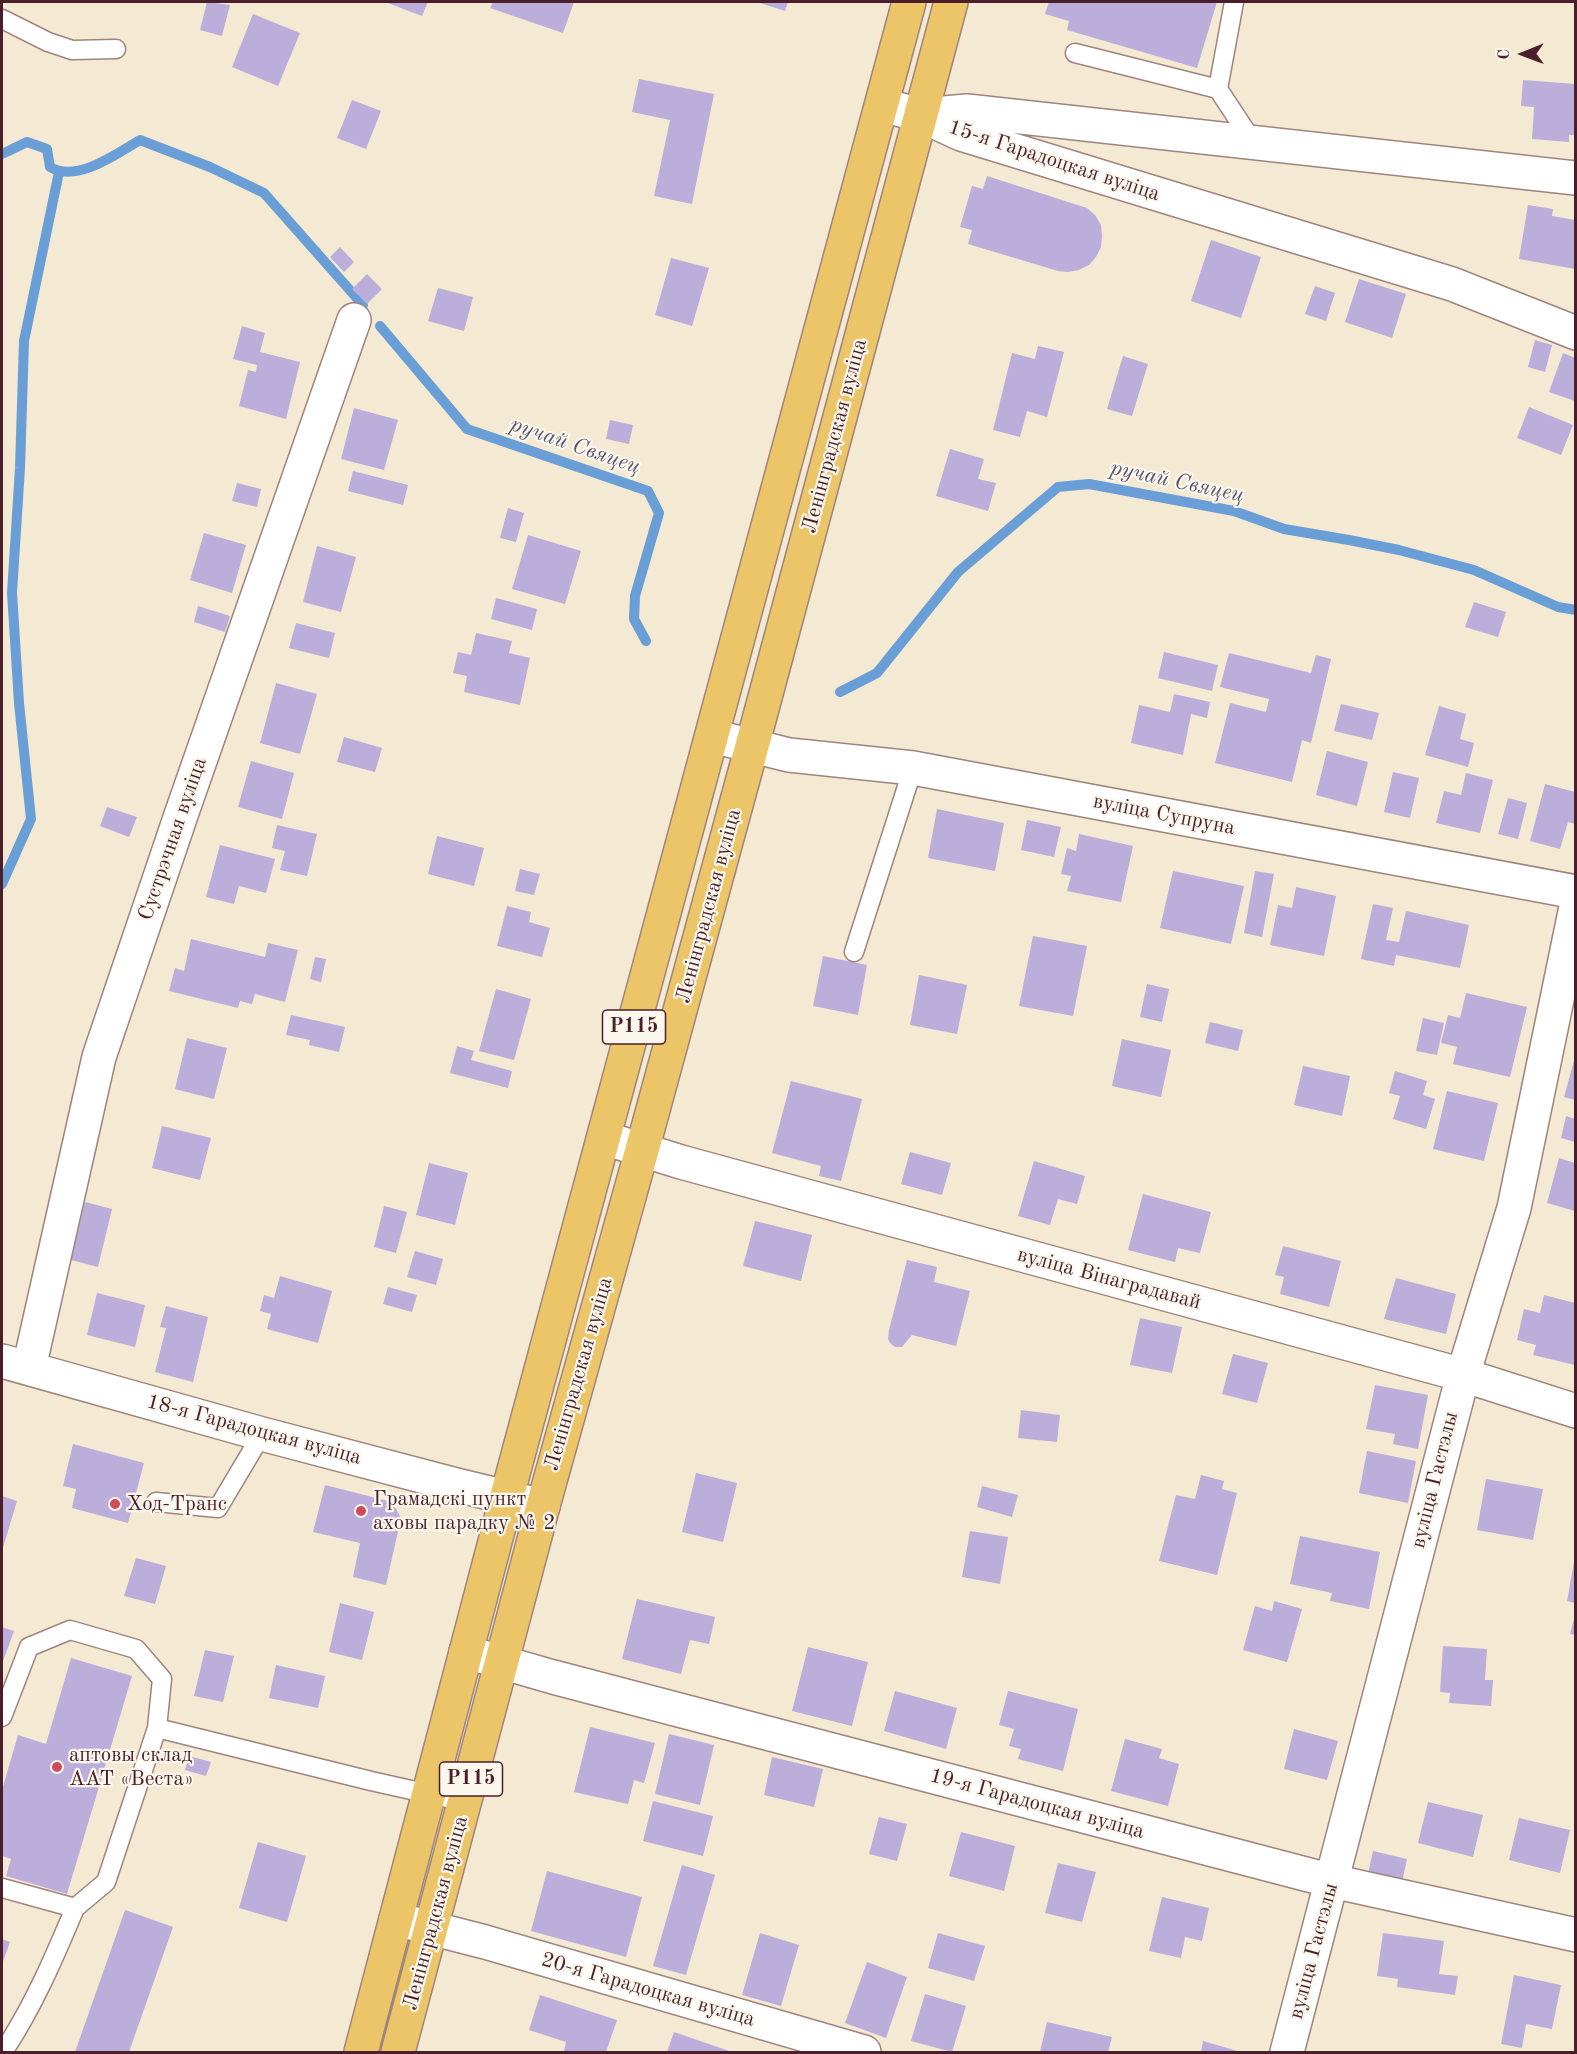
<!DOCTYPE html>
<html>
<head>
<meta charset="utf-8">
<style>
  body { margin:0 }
  #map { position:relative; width:1577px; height:2054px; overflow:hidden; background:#f4e9d2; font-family:"Old Standard TT",serif }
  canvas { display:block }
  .frame { position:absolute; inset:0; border:3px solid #4a1f2b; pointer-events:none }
  .north { position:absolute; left:1493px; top:24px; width:60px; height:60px; -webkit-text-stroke:4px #fbf7ec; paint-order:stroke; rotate:269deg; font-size:16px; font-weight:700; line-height:24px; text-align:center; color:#4a1f2b }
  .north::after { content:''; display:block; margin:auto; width:21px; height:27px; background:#4a1f2b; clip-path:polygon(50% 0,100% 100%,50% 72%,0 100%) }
</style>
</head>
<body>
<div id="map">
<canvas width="1577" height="2054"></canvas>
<div class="frame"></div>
<div class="north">С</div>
</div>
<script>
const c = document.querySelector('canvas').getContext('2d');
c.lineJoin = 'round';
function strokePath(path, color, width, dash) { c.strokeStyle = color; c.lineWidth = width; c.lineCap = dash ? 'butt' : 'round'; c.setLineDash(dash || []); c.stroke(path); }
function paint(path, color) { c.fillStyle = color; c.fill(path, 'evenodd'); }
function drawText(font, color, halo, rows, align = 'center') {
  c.font = font + ' "Old Standard TT",serif'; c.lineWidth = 4.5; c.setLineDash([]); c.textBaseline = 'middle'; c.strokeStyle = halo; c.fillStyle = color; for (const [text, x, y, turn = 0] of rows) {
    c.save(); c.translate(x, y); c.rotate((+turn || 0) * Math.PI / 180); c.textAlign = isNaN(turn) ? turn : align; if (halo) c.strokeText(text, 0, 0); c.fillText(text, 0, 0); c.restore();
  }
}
strokePath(new Path2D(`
  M 2,154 L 27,142 L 47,149 L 50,167 C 77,183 116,154 140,140 L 210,167 L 264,193 L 363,305
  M 380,326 L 467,429 L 648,491 L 659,513 L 635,596 L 634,619 L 646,641
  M 840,692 L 877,673 L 958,572 L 1058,487 L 1089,484 L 1234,511 L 1284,529 L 1349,540 L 1399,550 L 1474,570 L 1558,607 L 1576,610
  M 2,884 L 31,819 L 19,703 L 12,593 L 20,468 L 24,341 L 59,172`), '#699ed6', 10);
paint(new Path2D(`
  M 207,2 L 230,5 L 222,36 L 200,30 Z
  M 385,2 L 428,2 L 422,16 Z
  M 493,2 L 574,2 L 563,33 L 490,8 Z
  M 757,2 L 788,2 L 785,11 Z
  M 1049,2 L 1217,2 L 1197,68 L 1067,30 L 1069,21 L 1045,14 Z
  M 253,14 L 300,33 L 278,86 L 232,67 Z
  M 639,79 L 714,94 L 692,204 L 654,196 L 670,120 L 632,112 Z
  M 1523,80 L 1575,84 L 1575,135 L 1569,135 L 1569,142 L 1532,139 L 1534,107 L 1521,106 Z
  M 352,100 L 381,111 L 366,149 L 337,138 Z
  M 987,176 L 1087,208 L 1095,215 L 1101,225 L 1102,236 L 1101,247 L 1096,257 L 1089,265 L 1079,270 L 1068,272 L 1058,271 L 968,244 L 972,230 L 960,227 L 972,186 L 983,189 Z
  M 1528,205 L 1553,209 L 1552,216 L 1575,220 L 1575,269 L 1519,259 Z
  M 1211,240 L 1261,257 L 1241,318 L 1191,301 Z
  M 340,247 L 354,262 L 344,272 L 330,257 Z
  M 671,258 L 709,268 L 692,326 L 655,315 Z
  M 367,274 L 382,289 L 367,304 L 352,289 Z
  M 1359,279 L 1406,294 L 1392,338 L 1345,322 Z
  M 1315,286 L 1335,293 L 1326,321 L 1305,314 Z
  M 438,288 L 473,297 L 464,331 L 428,321 Z
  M 242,326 L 265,333 L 260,352 L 300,362 L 286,419 L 239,406 L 248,370 L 256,372 L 257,365 L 233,359 Z
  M 1535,340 L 1552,345 L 1545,372 L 1528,367 Z
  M 1038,346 L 1064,352 L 1047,417 L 1027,411 L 1020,437 L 993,430 L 1012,353 L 1035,359 Z
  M 1563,353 L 1575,358 L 1575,401 L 1549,392 Z
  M 1123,356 L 1148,364 L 1132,416 L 1107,409 Z
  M 1529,407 L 1573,425 L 1561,455 L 1517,438 Z
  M 354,408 L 398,420 L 384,470 L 341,459 Z
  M 610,420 L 633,425 L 629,444 L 606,439 Z
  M 950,449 L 984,459 L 978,479 L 996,483 L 988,511 L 936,496 Z
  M 353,471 L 408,485 L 403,505 L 348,491 Z
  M 237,483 L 261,489 L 257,507 L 232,501 Z
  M 508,508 L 524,513 L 516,542 L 500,538 Z
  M 204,533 L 246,545 L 232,593 L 190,580 Z
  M 528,535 L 581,551 L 565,604 L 512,589 Z
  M 317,546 L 356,557 L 341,612 L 303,602 Z
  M 496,598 L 537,609 L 532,630 L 491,619 Z
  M 1474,602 L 1506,612 L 1498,637 L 1465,627 Z
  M 198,606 L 230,616 L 225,632 L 194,622 Z
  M 296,623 L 335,633 L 329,658 L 289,648 Z
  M 476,633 L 512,641 L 509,653 L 530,658 L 520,705 L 464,692 L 467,676 L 453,673 L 458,652 L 471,655 Z
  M 1164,652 L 1218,665 L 1212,691 L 1158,678 Z
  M 1229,653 L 1311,673 L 1316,655 L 1331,659 L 1311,743 L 1302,740 L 1292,782 L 1215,763 L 1230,703 L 1266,712 L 1269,699 L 1220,687 Z
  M 276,683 L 317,694 L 300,754 L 260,743 Z
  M 1174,694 L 1210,702 L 1207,718 L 1191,714 L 1183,755 L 1131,743 L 1139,705 L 1170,712 Z
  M 1341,704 L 1379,713 L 1372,740 L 1334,731 Z
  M 1439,706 L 1466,714 L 1460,739 L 1474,743 L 1468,767 L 1425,755 Z
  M 344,737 L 382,748 L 375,772 L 337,762 Z
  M 1327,751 L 1368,762 L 1357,806 L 1316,795 Z
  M 251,761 L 294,773 L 282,819 L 238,807 Z
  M 1393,772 L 1419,778 L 1410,818 L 1384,812 Z
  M 1466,773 L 1493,780 L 1480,833 L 1436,823 L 1444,791 L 1461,795 Z
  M 1545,784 L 1575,792 L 1575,824 L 1568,822 L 1560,849 L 1530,841 Z
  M 1508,798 L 1527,803 L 1518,839 L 1498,834 Z
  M 107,807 L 137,817 L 129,837 L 100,826 Z
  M 937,809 L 1004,823 L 995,871 L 928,858 Z
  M 1027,820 L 1061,827 L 1054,857 L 1021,850 Z
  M 277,825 L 317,834 L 307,876 L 280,870 L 285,851 L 272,848 Z
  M 1079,834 L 1133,846 L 1121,902 L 1067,891 L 1071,876 L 1061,874 L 1067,848 L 1076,851 Z
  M 437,836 L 484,848 L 474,886 L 428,874 Z
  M 220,845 L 275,859 L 266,893 L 239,886 L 234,904 L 206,897 Z
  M 520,869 L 540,874 L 534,895 L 515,891 Z
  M 1173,871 L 1244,886 L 1231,944 L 1160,928 Z
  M 1255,871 L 1274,874 L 1262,937 L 1244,933 Z
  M 1296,887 L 1336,896 L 1324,956 L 1270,945 L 1278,905 L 1292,908 Z
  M 1373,904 L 1393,908 L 1386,940 L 1399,942 L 1406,911 L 1469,925 L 1460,968 L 1396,955 L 1394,966 L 1361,959 Z
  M 507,906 L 531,912 L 529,922 L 550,928 L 542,957 L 497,946 Z
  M 1033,936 L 1087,946 L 1073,1016 L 1019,1006 Z
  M 191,939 L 265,957 L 268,943 L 298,950 L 285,1002 L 255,994 L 252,1004 L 240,1001 L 238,1008 L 169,991 L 175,968 L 184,971 Z
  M 823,956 L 867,965 L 858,1015 L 813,1006 Z
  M 315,957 L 326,959 L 321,982 L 310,979 Z
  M 919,975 L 967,985 L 957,1034 L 910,1025 Z
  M 1147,984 L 1169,989 L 1162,1022 L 1140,1017 Z
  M 496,989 L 531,999 L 514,1060 L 479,1051 Z
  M 1466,993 L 1527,1007 L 1510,1077 L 1453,1064 L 1457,1047 L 1441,1043 L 1448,1015 L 1460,1018 Z
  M 291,1015 L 345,1027 L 339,1052 L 309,1045 L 310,1040 L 286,1035 Z
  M 1423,1018 L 1444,1023 L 1437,1055 L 1416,1051 Z
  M 1210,1022 L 1243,1030 L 1238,1051 L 1205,1043 Z
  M 187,1038 L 227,1048 L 214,1099 L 175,1089 Z
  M 1122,1039 L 1171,1050 L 1161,1097 L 1112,1086 Z
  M 457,1046 L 474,1051 L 471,1060 L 512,1071 L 508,1088 L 450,1073 Z
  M 1575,1057 L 1575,1100 L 1564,1097 Z
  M 1303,1066 L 1350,1076 L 1342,1116 L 1294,1105 Z
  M 1395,1071 L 1427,1081 L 1423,1095 L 1435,1099 L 1426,1129 L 1393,1119 L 1400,1096 L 1389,1093 Z
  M 791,1081 L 862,1099 L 841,1181 L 819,1176 L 821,1166 L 772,1153 Z
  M 1447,1091 L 1498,1103 L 1484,1161 L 1433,1149 Z
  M 1566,1116 L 1575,1119 L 1575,1142 L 1561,1138 Z
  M 162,1126 L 211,1138 L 200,1180 L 152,1168 Z
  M 910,1152 L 951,1163 L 942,1195 L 901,1184 Z
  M 1559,1158 L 1575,1163 L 1575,1211 L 1547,1203 Z
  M 1034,1161 L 1085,1176 L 1077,1204 L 1058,1199 L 1050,1225 L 1018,1216 Z
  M 429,1163 L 468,1173 L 455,1225 L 416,1215 Z
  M 1143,1194 L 1211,1212 L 1200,1253 L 1178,1248 L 1175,1262 L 1128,1250 Z
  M 85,1202 L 112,1209 L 98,1267 L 71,1260 Z
  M 384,1206 L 407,1212 L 396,1253 L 374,1247 Z
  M 755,1221 L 812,1235 L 801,1281 L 743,1266 Z
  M 1283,1246 L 1341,1261 L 1329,1307 L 1280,1294 L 1284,1277 L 1275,1275 Z
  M 415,1251 L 443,1259 L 436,1285 L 407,1277 Z
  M 907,1260 L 937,1267 L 934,1282 L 970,1291 L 956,1346 L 912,1335 L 902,1347 L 895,1347 L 890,1343 L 888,1339 L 889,1330 Z
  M 280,1276 L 332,1291 L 318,1343 L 267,1329 L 271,1314 L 260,1311 L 264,1295 L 274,1298 Z
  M 1396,1278 L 1456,1294 L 1446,1334 L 1384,1319 Z
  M 388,1287 L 417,1295 L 412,1312 L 383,1304 Z
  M 97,1293 L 145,1305 L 135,1347 L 87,1335 Z
  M 1544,1295 L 1575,1303 L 1575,1365 L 1533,1355 L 1536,1345 L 1517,1340 L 1524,1309 L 1540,1313 Z
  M 166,1306 L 208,1317 L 193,1382 L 155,1372 L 166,1328 L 160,1327 Z
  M 1140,1318 L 1182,1327 L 1172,1373 L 1130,1365 Z
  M 1233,1354 L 1268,1363 L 1257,1403 L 1222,1394 Z
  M 1375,1385 L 1428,1395 L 1418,1449 L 1393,1444 L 1395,1434 L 1366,1429 Z
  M 1021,1410 L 1060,1415 L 1057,1442 L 1018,1438 Z
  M 73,1444 L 144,1463 L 128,1523 L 72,1508 L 76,1489 L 63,1486 Z
  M 1367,1451 L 1416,1461 L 1408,1503 L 1359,1493 Z
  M 696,1473 L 737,1483 L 723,1542 L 682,1532 Z
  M 1201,1475 L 1224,1481 L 1222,1489 L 1237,1493 L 1217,1575 L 1159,1561 L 1176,1495 L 1195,1499 Z
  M 1486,1479 L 1543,1489 L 1533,1540 L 1477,1530 Z
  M 325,1485 L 392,1502 L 401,1518 L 386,1585 L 353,1577 L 360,1543 L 313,1532 Z
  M 982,1486 L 1018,1495 L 1012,1517 L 977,1507 Z
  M 2,1496 L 17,1501 L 2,1551 Z
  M 970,1531 L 1008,1537 L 1000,1584 L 962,1577 Z
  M 1300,1536 L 1380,1552 L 1369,1609 L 1330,1601 L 1332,1593 L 1290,1584 Z
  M 136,1558 L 166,1566 L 155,1604 L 124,1596 Z
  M 1574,1562 L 1575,1562 L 1575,1603 L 1567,1601 Z
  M 637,1599 L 715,1617 L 709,1644 L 690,1640 L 681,1674 L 622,1659 Z
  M 1274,1601 L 1302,1609 L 1287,1662 L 1243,1650 L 1255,1606 L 1272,1611 Z
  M 340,1603 L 374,1612 L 362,1660 L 329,1652 Z
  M 1575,1615 L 1575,1635 L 1570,1634 Z
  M 2,1627 L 14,1631 L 2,1664 Z
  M 1443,1646 L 1487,1649 L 1485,1680 L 1493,1680 L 1491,1706 L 1449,1703 L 1450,1693 L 1440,1692 Z
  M 808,1647 L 868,1662 L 852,1726 L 792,1711 Z
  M 205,1650 L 234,1656 L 223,1702 L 194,1696 Z
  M 71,1658 L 132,1676 L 67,1894 L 6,1876 L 11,1859 L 2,1856 L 2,1790 L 18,1735 L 46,1744 Z
  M 276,1665 L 325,1676 L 318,1708 L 269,1698 Z
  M 895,1691 L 957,1708 L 946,1749 L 884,1731 Z
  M 1008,1691 L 1078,1709 L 1063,1771 L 1018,1759 L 1021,1749 L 1009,1746 L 1014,1729 L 999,1725 Z
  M 590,1727 L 655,1743 L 644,1783 L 634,1780 L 628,1804 L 574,1792 Z
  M 1294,1729 L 1338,1741 L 1327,1780 L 1284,1769 Z
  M 669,1734 L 714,1745 L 700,1805 L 655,1794 Z
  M 1125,1739 L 1162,1749 L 1159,1758 L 1179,1764 L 1168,1806 L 1111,1791 Z
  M 189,1756 L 211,1762 L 206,1776 L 185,1770 Z
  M 772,1757 L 823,1769 L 814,1807 L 764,1795 Z
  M 653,1801 L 713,1816 L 703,1856 L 643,1841 Z
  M 1428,1802 L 1483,1815 L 1473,1857 L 1418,1843 Z
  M 879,1817 L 907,1824 L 897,1861 L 869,1854 Z
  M 1519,1818 L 1570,1830 L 1560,1873 L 1509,1860 Z
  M 961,1832 L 1015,1846 L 1004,1891 L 949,1876 Z
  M 258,1842 L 306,1856 L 287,1922 L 239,1908 Z
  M 1373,1851 L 1407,1859 L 1402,1882 L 1368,1874 Z
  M 1058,1863 L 1096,1872 L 1082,1922 L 1045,1913 Z
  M 682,1865 L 715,1875 L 686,1975 L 653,1966 Z
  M 547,1871 L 642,1897 L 626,1957 L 531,1931 Z
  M 1162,1897 L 1209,1908 L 1202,1941 L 1185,1937 L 1181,1958 L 1149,1951 Z
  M 125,1910 L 173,1927 L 129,2052 L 75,2052 Z
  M 760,1933 L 799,1945 L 781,2006 L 742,1995 Z
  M 938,1933 L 985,1946 L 974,1981 L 928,1968 Z
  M 1383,1933 L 1444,1941 L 1439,1974 L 1458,1976 L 1455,1995 L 1397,1987 L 1398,1979 L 1377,1976 Z
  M 2,1939 L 10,1942 L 2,1964 Z
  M 867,1962 L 907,1977 L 886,2038 L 845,2023 Z
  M 1514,1975 L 1561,1985 L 1552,2029 L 1526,2024 L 1522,2048 L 1501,2044 Z
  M 925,1994 L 966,2006 L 952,2052 L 911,2041 Z
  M 540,1995 L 617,2020 L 606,2052 L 570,2052 L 564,2051 L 566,2042 L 529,2030 Z
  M 1047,2022 L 1112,2037 L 1108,2052 L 1040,2052 Z
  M 674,2032 L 732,2052 L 667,2052 Z
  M 1203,2041 L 1241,2052 L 1201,2052 Z`), '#bcaeda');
const service = new Path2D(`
  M 2,19 L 48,42 L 72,50 L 116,49
  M 1075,53 L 1218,89 L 1253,142
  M 1218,89 L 1234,2
  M 854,952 L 913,768
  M 156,1502 L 218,1508 L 262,1434
  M 2,1717 L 29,1647 L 70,1630 L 136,1649 L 162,1679 L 157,1728 L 106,1882 L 75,1908 L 2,1888
  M 157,1728 L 371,1781 L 465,1802
  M 3,2052 C 33,2007 54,1958 75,1908`);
const minor = new Path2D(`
  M 882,105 L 920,115 L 961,134 L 1452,284 L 1576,333
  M 921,115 L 967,111 L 1576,178
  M 712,736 L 789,755 L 913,768 L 1576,892
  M 604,1138 L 681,1162 L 1463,1375 L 1576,1411
  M 2,1361 L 262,1434 L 456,1485 L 543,1506
  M 29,1368 L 99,1057 L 181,815 L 354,320
  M 466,1652 L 553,1677 L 1332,1881 L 1576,1935
  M 396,1919 L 485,1942 L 864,2052
  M 1287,2052 L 1463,1375 L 1514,1208 L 1576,907`);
const primary = new Path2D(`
  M 361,2052 L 507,1496 L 909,2
  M 398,2052 L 543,1506 L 642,1150 L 752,746 L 951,2`);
strokePath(service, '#9f847e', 21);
strokePath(minor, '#9f847e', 36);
strokePath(primary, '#9f847e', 36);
strokePath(service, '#fff', 18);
strokePath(minor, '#fff', 33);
strokePath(primary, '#edc569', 33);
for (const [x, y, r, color] of [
  [115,1504,6,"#d1495b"],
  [361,1511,6,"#d1495b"],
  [57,1767,6,"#d1495b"]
]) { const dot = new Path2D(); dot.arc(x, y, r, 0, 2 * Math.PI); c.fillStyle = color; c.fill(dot); strokePath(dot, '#fbf7ec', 2); }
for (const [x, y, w] of [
  [634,1027,63],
  [471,1779,63]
]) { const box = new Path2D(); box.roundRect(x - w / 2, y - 17, w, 34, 4.5); c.fillStyle = '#fbf7ec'; c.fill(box); strokePath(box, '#4a1f2b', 1.5); }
drawText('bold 20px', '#4a1f2b', null, [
  ["Р115",634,1027],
  ["Р115",471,1779]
]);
drawText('21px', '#4a1f2b', '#fbf7ec', [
  ["15-я Гарадоцкая вуліца",1054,161,18],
  ["Ленінградская вуліца",835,436,-75],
  ["вуліца Супруна",1164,815,11],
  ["Сустрэчная вуліца",173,839,-71],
  ["Ленінградская вуліца",709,906,-75],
  ["вуліца Вінаградавай",1109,1279,15],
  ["Ленінградская вуліца",579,1374,-74],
  ["18-я Гарадоцкая вуліца",254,1430,15],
  ["вуліца Гастэлы",1435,1480,-76],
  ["19-я Гарадоцкая вуліца",1037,1804,15],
  ["Ленінградская вуліца",436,1913,-75],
  ["вуліца Гастэлы",1314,1951,-75],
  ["20-я Гарадоцкая вуліца",648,1990,16]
]);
drawText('21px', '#4a1f2b', '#fbf7ec', [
  ["Грамадскі пункт",373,1499],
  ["аховы парадку № 2",373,1523],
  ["Ход-Транс",127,1504],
  ["аптовы склад",69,1755],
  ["ААТ «Веста»",69,1779]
], 'left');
drawText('italic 22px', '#56526f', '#fbf7ec', [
  ["ручай Свяцец",575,446,19],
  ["ручай Свяцец",1177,482,12]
]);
</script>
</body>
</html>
